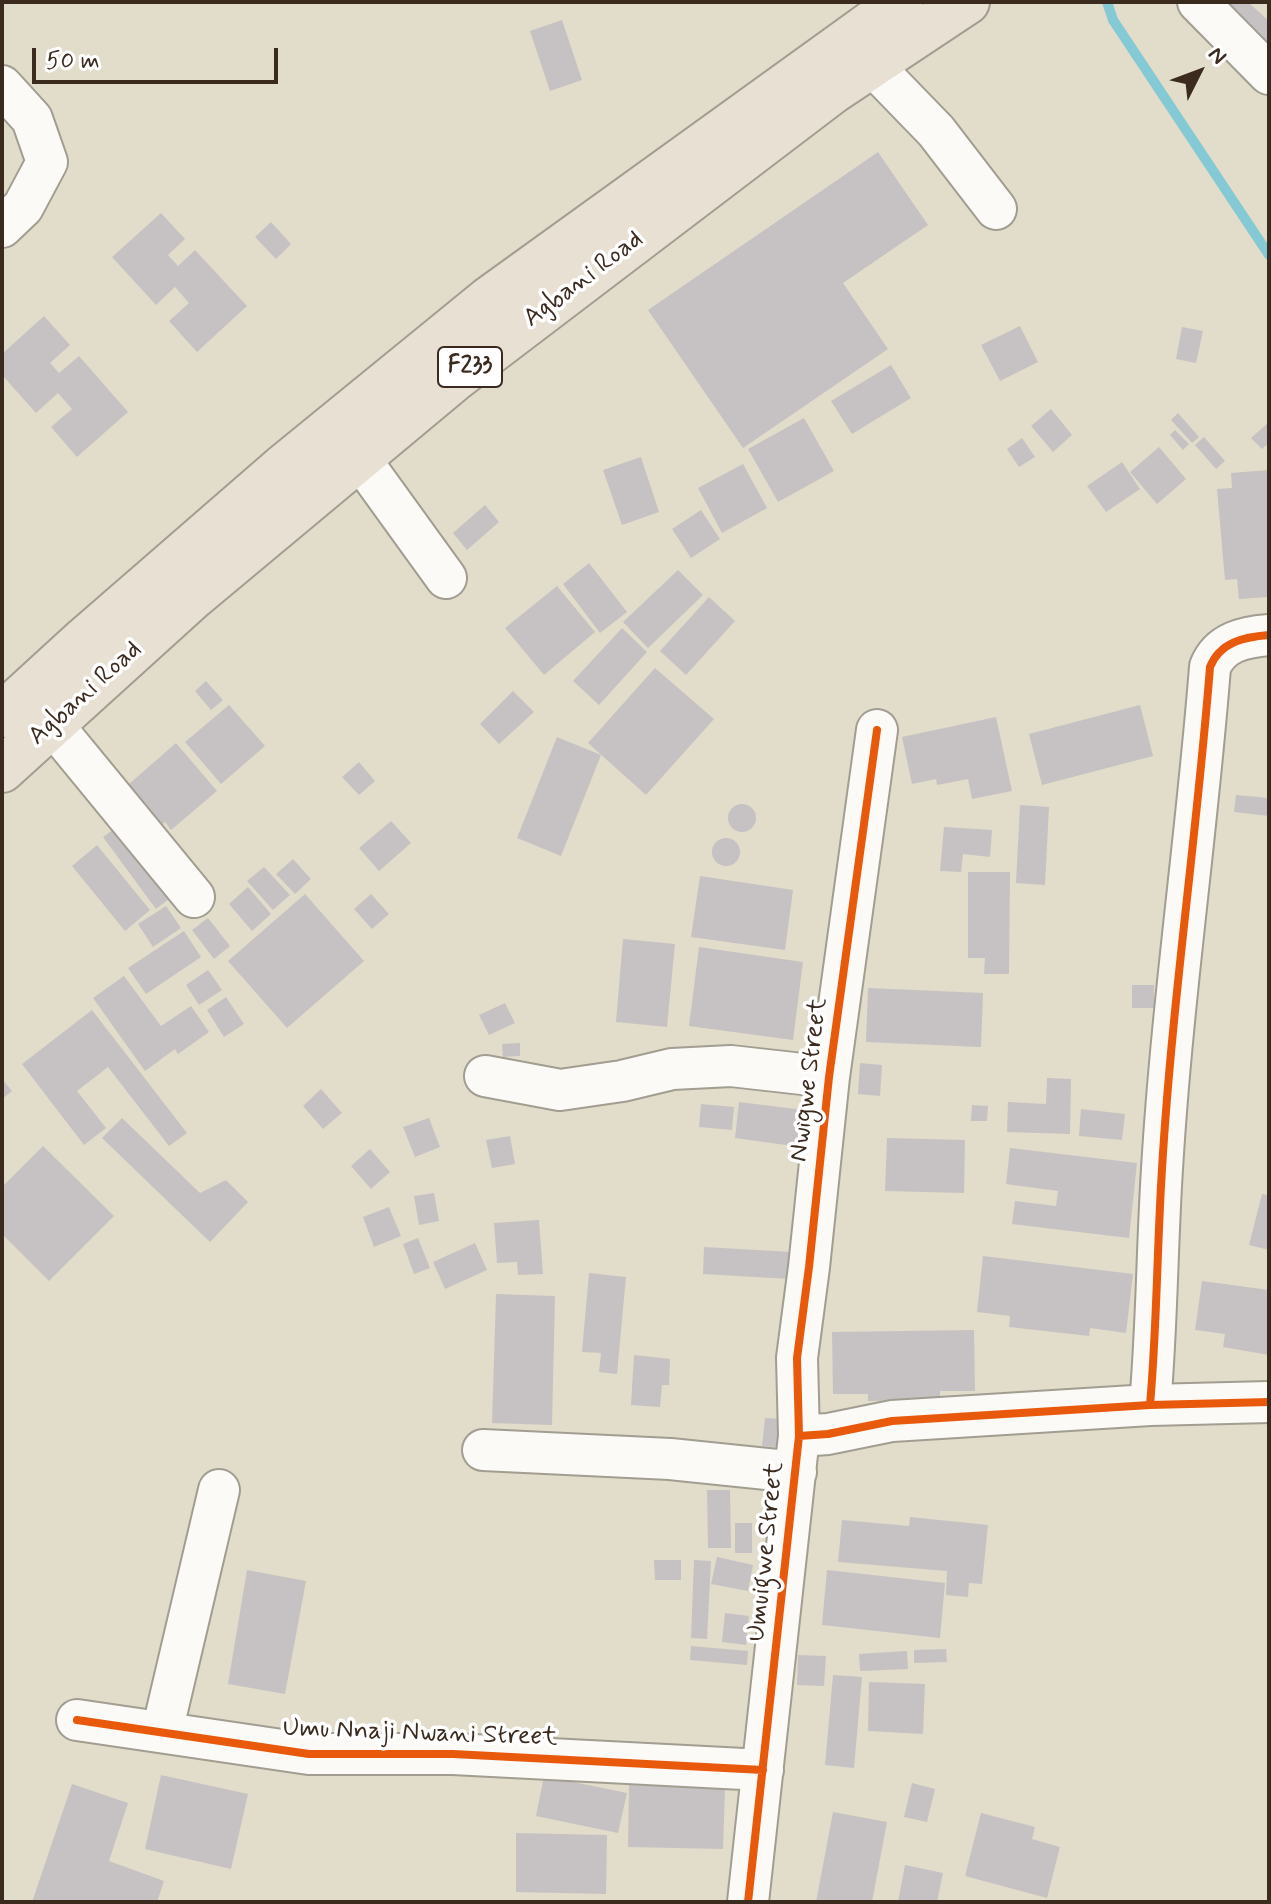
<!DOCTYPE html>
<html>
<head>
<meta charset="utf-8">
<style>
  body { margin:0 }
  #map { position:relative; width:1271px; height:1904px; overflow:hidden; background:#e2dcca; font-family:Mynerve,sans-serif }
  canvas { display:block }
  .frame { position:absolute; inset:0; border:4px solid #3b2a1e; pointer-events:none }
  .north { position:absolute; left:1159px; top:32px; width:80px; height:80px; -webkit-text-stroke:6px #fff; paint-order:stroke; rotate:48deg; font-size:22px; font-weight:700; line-height:32px; text-align:center; color:#3b2a1e }
  .north::after { content:''; display:block; margin:auto; width:28px; height:36px; background:#3b2a1e; clip-path:polygon(50% 0,100% 100%,50% 72%,0 100%) }
  .scale { position:absolute; left:32px; top:48px; width:246px; height:36px; box-sizing:border-box; border:4px solid #3b2a1e; border-top:0; padding-left:10px; font-size:24px; line-height:28px; white-space:nowrap; color:#3b2a1e; -webkit-text-stroke:6px #fff; paint-order:stroke }
</style>
</head>
<body>
<div id="map">
<canvas width="1271" height="1904"></canvas>
<div class="frame"></div>
<div class="north">N</div>
<div class="scale">50 m</div>
</div>
<script>
const c = document.querySelector('canvas').getContext('2d');
c.lineJoin = 'round';
function strokePath(path, color, width, dash) { c.strokeStyle = color; c.lineWidth = width; c.lineCap = dash ? 'butt' : 'round'; c.setLineDash(dash || []); c.stroke(path); }
function paint(path, color) { c.fillStyle = color; c.fill(path, 'evenodd'); }
function drawText(font, color, halo, rows, align = 'center') {
  c.font = font + ' Mynerve,sans-serif'; c.lineWidth = 7; c.setLineDash([]); c.textBaseline = 'middle'; c.strokeStyle = halo; c.fillStyle = color; for (const [text, x, y, turn = 0] of rows) {
    c.save(); c.translate(x, y); c.rotate((+turn || 0) * Math.PI / 180); c.textAlign = isNaN(turn) ? turn : align; if (halo) c.strokeText(text, 0, 0); c.fillText(text, 0, 0); c.restore();
  }
}
strokePath(new Path2D(`
  M 1107,2 L 1113,20 L 1269,255`), '#84c9d4', 10);
paint(new Path2D(`
  M 1209,2 L 1248,2 L 1269,21 L 1269,42 L 1262,49 Z
  M 562,20 L 582,80 L 550,91 L 530,31 Z
  M 878,152 L 928,225 L 843,283 L 888,349 L 743,448 L 648,310 Z
  M 161,213 L 185,239 L 168,255 L 178,266 L 195,250 L 247,306 L 197,352 L 169,321 L 189,303 L 175,287 L 156,305 L 112,257 Z
  M 271,222 L 291,244 L 276,259 L 255,237 Z
  M 44,316 L 70,345 L 50,363 L 59,373 L 79,356 L 128,412 L 77,457 L 51,427 L 72,409 L 58,393 L 36,413 L 2,375 L 2,354 Z
  M 1020,326 L 1038,362 L 1000,381 L 981,345 Z
  M 1182,327 L 1203,331 L 1196,363 L 1176,359 Z
  M 891,365 L 911,398 L 852,434 L 831,401 Z
  M 1051,409 L 1072,435 L 1053,452 L 1031,426 Z
  M 1178,413 L 1199,437 L 1192,443 L 1171,420 Z
  M 804,418 L 834,471 L 778,502 L 748,449 Z
  M 1269,422 L 1269,443 L 1262,449 L 1251,438 Z
  M 1175,430 L 1189,444 L 1183,450 L 1170,435 Z
  M 1204,437 L 1225,461 L 1216,469 L 1195,445 Z
  M 1022,438 L 1035,457 L 1019,467 L 1007,449 Z
  M 1159,447 L 1186,479 L 1157,504 L 1130,472 Z
  M 641,457 L 659,512 L 622,525 L 603,470 Z
  M 1122,462 L 1140,489 L 1106,512 L 1087,486 Z
  M 743,464 L 767,508 L 722,533 L 698,488 Z
  M 1269,470 L 1269,597 L 1239,599 L 1237,579 L 1225,580 L 1217,489 L 1232,488 L 1231,473 Z
  M 485,505 L 499,522 L 467,550 L 453,533 Z
  M 701,510 L 720,539 L 691,558 L 672,529 Z
  M 589,563 L 627,612 L 600,633 L 563,584 Z
  M 678,570 L 703,595 L 648,648 L 623,622 Z
  M 557,586 L 595,632 L 544,675 L 505,628 Z
  M 709,597 L 735,621 L 686,675 L 660,651 Z
  M 622,628 L 647,652 L 599,705 L 573,681 Z
  M 655,668 L 714,719 L 646,795 L 588,743 Z
  M 206,681 L 223,700 L 211,710 L 195,691 Z
  M 513,691 L 534,712 L 499,744 L 480,724 Z
  M 229,705 L 265,746 L 221,784 L 185,742 Z
  M 1140,705 L 1153,756 L 1042,785 L 1029,734 Z
  M 996,717 L 1012,791 L 972,799 L 968,779 L 937,785 L 936,779 L 912,784 L 902,737 Z
  M 557,737 L 601,755 L 561,856 L 517,838 Z
  M 176,743 L 217,791 L 171,830 L 165,822 L 155,830 L 121,791 Z
  M 359,762 L 375,781 L 359,795 L 342,777 Z
  M 1236,795 L 1269,798 L 1269,816 L 1234,812 Z
  M728 818a14 14 0 1 1 28 0a14 14 0 1 1-28 0Z
  M 1020,805 L 1049,807 L 1045,885 L 1016,883 Z
  M 391,821 L 411,843 L 379,871 L 359,848 Z
  M 121,824 L 174,895 L 156,909 L 103,837 Z
  M 944,827 L 992,830 L 990,857 L 963,854 L 961,872 L 940,871 Z
  M712 852a14 14 0 1 1 28 0a14 14 0 1 1-28 0Z
  M 97,845 L 150,910 L 125,931 L 72,866 Z
  M 293,859 L 311,879 L 295,894 L 276,874 Z
  M 264,867 L 290,895 L 273,910 L 247,881 Z
  M 968,872 L 1010,872 L 1009,974 L 984,974 L 985,958 L 968,958 Z
  M 700,876 L 793,890 L 785,950 L 691,937 Z
  M 248,887 L 271,914 L 252,931 L 229,904 Z
  M 305,894 L 364,961 L 287,1028 L 228,961 Z
  M 371,894 L 389,914 L 372,929 L 354,909 Z
  M 166,906 L 181,928 L 153,947 L 138,924 Z
  M 208,918 L 230,946 L 214,959 L 192,930 Z
  M 184,931 L 201,957 L 146,994 L 128,968 Z
  M 623,939 L 675,944 L 667,1027 L 616,1022 Z
  M 699,947 L 803,962 L 793,1040 L 689,1026 Z
  M 208,970 L 222,990 L 199,1005 L 186,985 Z
  M 124,976 L 161,1026 L 191,1006 L 209,1032 L 178,1054 L 175,1049 L 145,1071 L 93,998 Z
  M 1132,985 L 1154,985 L 1154,1008 L 1132,1008 Z
  M 868,988 L 983,993 L 981,1047 L 866,1042 Z
  M 226,997 L 244,1024 L 224,1037 L 207,1010 Z
  M 505,1003 L 515,1023 L 489,1035 L 479,1015 Z
  M 92,1010 L 187,1133 L 169,1146 L 108,1067 L 77,1091 L 106,1128 L 84,1145 L 22,1064 Z
  M 520,1043 L 520,1056 L 503,1057 L 502,1044 Z
  M 860,1063 L 882,1065 L 880,1096 L 858,1094 Z
  M 1047,1078 L 1071,1079 L 1070,1134 L 1007,1132 L 1008,1102 L 1046,1104 Z
  M 2,1079 L 12,1091 L 2,1099 Z
  M 321,1089 L 342,1113 L 323,1129 L 303,1106 Z
  M 739,1102 L 804,1110 L 800,1147 L 735,1138 Z
  M 701,1104 L 734,1107 L 732,1130 L 699,1127 Z
  M 972,1105 L 988,1106 L 987,1121 L 971,1121 Z
  M 1081,1109 L 1125,1114 L 1122,1140 L 1079,1136 Z
  M 122,1118 L 200,1193 L 226,1180 L 248,1202 L 210,1242 L 102,1138 Z
  M 429,1118 L 440,1147 L 415,1157 L 403,1127 Z
  M 510,1136 L 515,1164 L 492,1168 L 486,1140 Z
  M 887,1138 L 965,1140 L 964,1193 L 885,1191 Z
  M 43,1146 L 114,1216 L 49,1281 L 2,1234 L 2,1187 Z
  M 1010,1148 L 1137,1163 L 1129,1238 L 1012,1224 L 1015,1201 L 1056,1206 L 1058,1191 L 1006,1184 Z
  M 370,1149 L 390,1172 L 371,1189 L 351,1166 Z
  M 434,1193 L 439,1221 L 419,1225 L 414,1196 Z
  M 1262,1194 L 1269,1195 L 1269,1250 L 1249,1245 Z
  M 389,1207 L 401,1236 L 374,1247 L 363,1217 Z
  M 539,1220 L 543,1274 L 518,1275 L 517,1262 L 497,1263 L 494,1223 Z
  M 418,1238 L 430,1268 L 414,1274 L 403,1244 Z
  M 475,1243 L 487,1270 L 445,1289 L 433,1262 Z
  M 704,1247 L 792,1252 L 791,1279 L 703,1274 Z
  M 983,1256 L 1133,1274 L 1126,1333 L 1090,1328 L 1089,1336 L 1009,1327 L 1010,1316 L 977,1312 Z
  M 589,1273 L 626,1277 L 617,1374 L 599,1372 L 601,1353 L 582,1352 Z
  M 1202,1281 L 1269,1290 L 1269,1355 L 1223,1347 L 1225,1334 L 1195,1330 Z
  M 496,1294 L 555,1296 L 552,1425 L 492,1423 Z
  M 974,1330 L 975,1391 L 940,1391 L 940,1400 L 868,1401 L 868,1394 L 833,1394 L 832,1332 Z
  M 634,1355 L 670,1359 L 669,1385 L 662,1385 L 660,1407 L 631,1405 Z
  M 765,1418 L 785,1419 L 783,1448 L 762,1446 Z
  M 707,1490 L 730,1490 L 731,1548 L 708,1548 Z
  M 910,1517 L 988,1525 L 982,1584 L 969,1583 L 968,1597 L 946,1595 L 947,1571 L 838,1562 L 842,1520 L 909,1526 Z
  M 735,1523 L 752,1523 L 752,1553 L 735,1553 Z
  M 717,1557 L 753,1565 L 748,1591 L 711,1584 Z
  M 654,1560 L 681,1560 L 681,1580 L 655,1580 Z
  M 694,1560 L 711,1561 L 707,1639 L 691,1638 Z
  M 247,1570 L 306,1581 L 285,1694 L 228,1684 Z
  M 827,1570 L 945,1583 L 940,1638 L 822,1625 Z
  M 725,1613 L 749,1616 L 746,1645 L 722,1642 Z
  M 691,1646 L 748,1651 L 747,1665 L 690,1660 Z
  M 946,1649 L 947,1662 L 914,1663 L 914,1650 Z
  M 907,1651 L 908,1669 L 860,1671 L 859,1654 Z
  M 798,1655 L 826,1656 L 824,1686 L 797,1685 Z
  M 833,1675 L 862,1677 L 854,1768 L 825,1765 Z
  M 869,1682 L 925,1684 L 923,1734 L 868,1731 Z
  M 161,1775 L 248,1794 L 231,1869 L 145,1849 Z
  M 544,1776 L 627,1793 L 618,1833 L 536,1816 Z
  M 912,1783 L 935,1789 L 927,1822 L 904,1817 Z
  M 72,1784 L 128,1803 L 109,1861 L 164,1881 L 157,1902 L 32,1902 Z
  M 629,1785 L 725,1788 L 723,1849 L 628,1847 Z
  M 833,1812 L 887,1822 L 872,1902 L 816,1902 Z
  M 981,1813 L 1035,1827 L 1032,1839 L 1060,1847 L 1047,1898 L 965,1876 Z
  M 516,1833 L 607,1835 L 606,1894 L 516,1892 Z
  M 905,1865 L 943,1873 L 937,1902 L 898,1902 Z`), '#c6c2c3');
const minor = new Path2D(`
  M 1198,2 L 1269,74
  M 872,65 L 936,131 L 996,209
  M 2,86 L 32,119 L 47,162 L 23,207 L 2,227
  M 360,459 L 446,578
  M 52,724 L 194,897
  M 485,1076 L 560,1090 L 622,1081 L 672,1069 L 731,1066 L 829,1077
  M 1150,1405 C 1157,1326 1157,1247 1162,1169 C 1172,1001 1197,834 1210,667 C 1220,642 1244,637 1269,635
  M 799,1436 L 797,1358 L 809,1267 L 829,1077 L 877,730
  M 483,1450 L 670,1459 L 796,1472
  M 77,1720 L 309,1754 L 453,1754 L 763,1770
  M 162,1732 L 219,1490
  M 748,1902 L 799,1436 L 828,1434 L 892,1421 L 1150,1405 L 1269,1402`);
const major = new Path2D(`
  M 2,715 L 85,639 L 283,467 L 489,299 L 901,2
  M 2,770 L 194,596 L 453,380 L 833,91 L 967,2`);
strokePath(minor, '#a29d91', 44);
strokePath(major, '#a29d91', 48);
strokePath(minor, '#fbfaf7', 40);
strokePath(major, '#e7e0d3', 44);
strokePath(new Path2D(`
  M 1150,1405 C 1157,1326 1157,1247 1162,1169 C 1172,1001 1197,834 1210,667 C 1220,642 1244,637 1269,635
  M 799,1436 L 797,1358 L 809,1267 L 829,1077 L 877,730
  M 77,1720 L 309,1754 L 453,1754 L 763,1770
  M 748,1902 L 799,1436 L 828,1434 L 892,1421 L 1150,1405 L 1269,1402`), '#e8590c', 8);
for (const [x, y, w] of [
  [470,367,64]
]) { const box = new Path2D(); box.roundRect(x - w / 2, y - 20, w, 40, 6); c.fillStyle = '#fff'; c.fill(box); strokePath(box, '#3b2a1e', 2); }
drawText('bold 24px', '#3b2a1e', null, [
  ["F233",470,367]
]);
drawText('26px', '#3b2a1e', '#fff', [
  ["Agbani Road",584,280,-37],
  ["Agbani Road",86,694,-42],
  ["Nwigwe Street",810,1080,-83],
  ["Umuigwe Street",767,1552,-84],
  ["Umu Nnaji Nwani Street",420,1734,2]
]);
</script>
</body>
</html>
